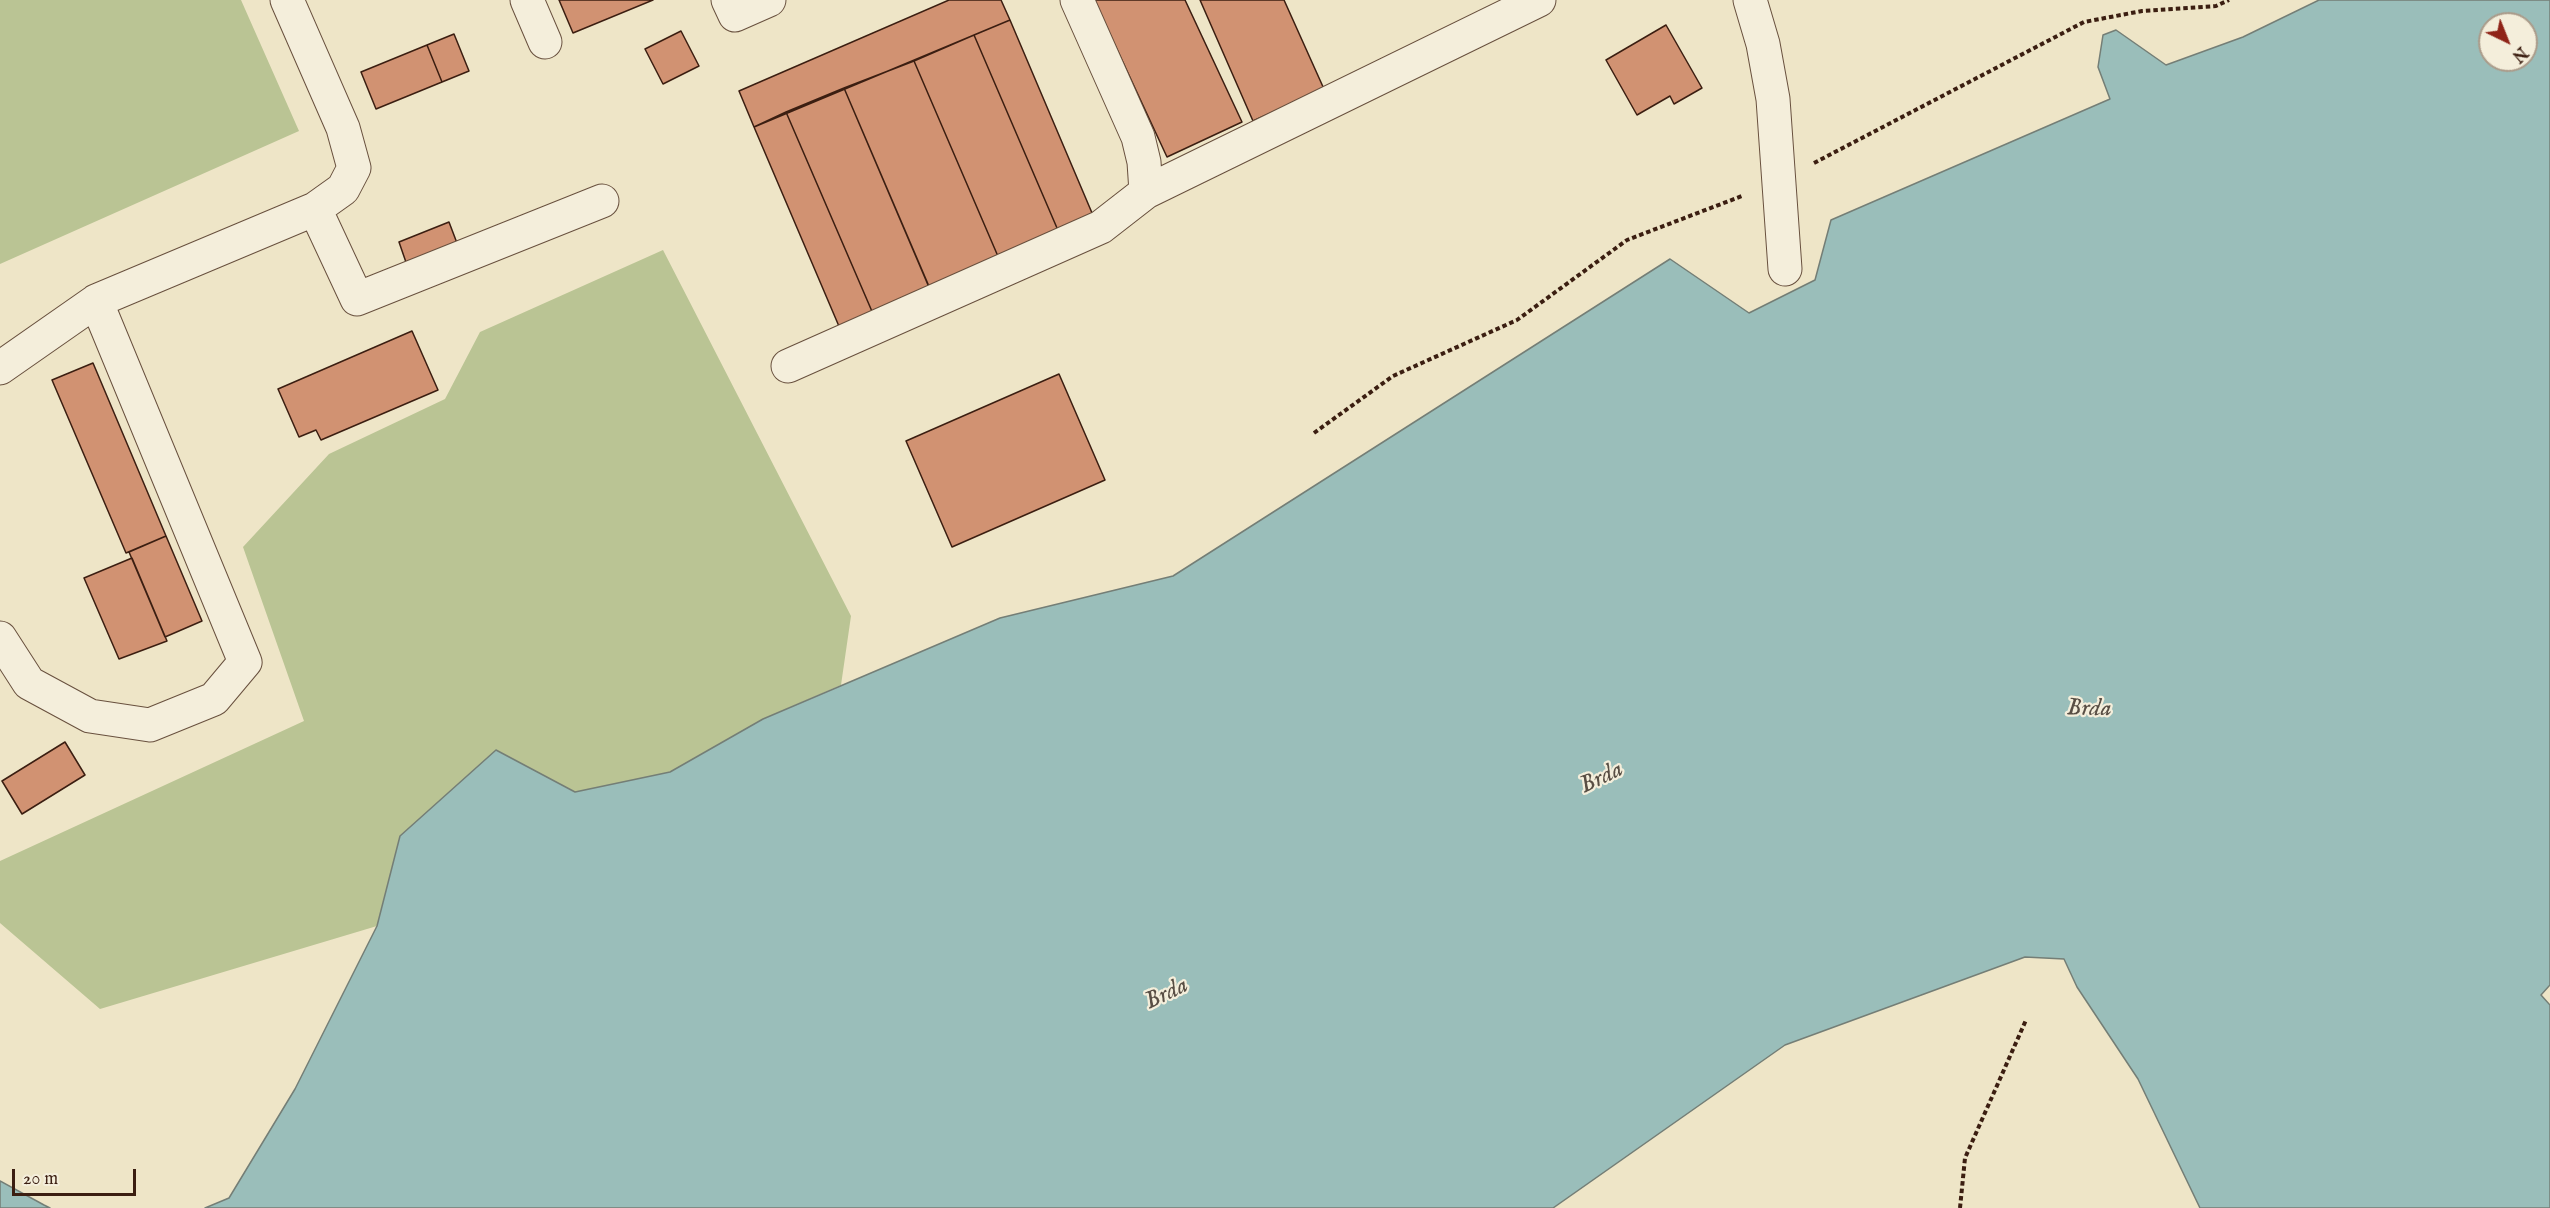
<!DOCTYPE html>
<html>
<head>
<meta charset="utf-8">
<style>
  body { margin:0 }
  #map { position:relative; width:2550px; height:1208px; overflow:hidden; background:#eee5c7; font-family:"IM FELL English",serif }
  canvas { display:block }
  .north { position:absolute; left:2478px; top:12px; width:60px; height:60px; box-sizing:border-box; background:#f4eedb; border:2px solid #aa9b8a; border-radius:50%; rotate:137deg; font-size:16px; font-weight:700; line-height:24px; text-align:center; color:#3b1e11 }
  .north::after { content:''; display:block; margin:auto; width:21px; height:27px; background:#8f2418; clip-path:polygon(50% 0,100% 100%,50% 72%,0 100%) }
  .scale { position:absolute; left:12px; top:1169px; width:124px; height:27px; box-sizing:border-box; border:3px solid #3b1e11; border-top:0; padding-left:8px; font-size:18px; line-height:21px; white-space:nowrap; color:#3b1e11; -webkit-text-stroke:4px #f4eedb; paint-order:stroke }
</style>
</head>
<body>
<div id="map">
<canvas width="2550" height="1208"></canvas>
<div class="north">N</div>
<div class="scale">20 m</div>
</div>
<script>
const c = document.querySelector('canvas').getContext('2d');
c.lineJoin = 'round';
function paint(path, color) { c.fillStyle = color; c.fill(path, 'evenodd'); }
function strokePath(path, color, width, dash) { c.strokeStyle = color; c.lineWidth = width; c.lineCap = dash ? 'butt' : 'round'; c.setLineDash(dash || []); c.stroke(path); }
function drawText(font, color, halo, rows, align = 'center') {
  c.font = font + ' "IM FELL English",serif'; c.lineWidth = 4.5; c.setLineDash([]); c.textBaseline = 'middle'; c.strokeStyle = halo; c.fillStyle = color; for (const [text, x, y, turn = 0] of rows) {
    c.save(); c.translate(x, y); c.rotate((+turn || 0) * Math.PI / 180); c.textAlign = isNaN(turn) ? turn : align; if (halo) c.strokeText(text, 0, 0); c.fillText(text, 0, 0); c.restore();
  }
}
paint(new Path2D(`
  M 0,0 L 241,0 L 299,131 L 0,264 Z
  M 663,250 L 851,616 L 841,685 L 763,719 L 670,772 L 575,792 L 496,751 L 400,836 L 377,926 L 100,1009 L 0,923 L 0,861 L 304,721 L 243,547 L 329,454 L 445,399 L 480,332 Z`), '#bac494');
const water = new Path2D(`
  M 2319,0 L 2550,0 L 2550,985 L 2541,995 L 2550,1005 L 2550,1208 L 2200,1208 L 2138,1079 L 2077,987 L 2064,959 L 2025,957 L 1785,1045 L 1553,1208 L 205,1208 L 229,1198 L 295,1089 L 377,926 L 400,836 L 496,750 L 575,792 L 670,772 L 763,719 L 1000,618 L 1173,576 L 1670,259 L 1749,313 L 1815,280 L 1831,220 L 2110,99 L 2098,67 L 2103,35 L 2116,30 L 2166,65 L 2243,37 ZM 2490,24 L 2526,24 L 2526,60 L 2490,60 Z
  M 0,1181 L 44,1205 L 50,1208 L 0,1208 Z`);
paint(water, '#9abeba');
strokePath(water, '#747e76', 1.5);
const building = new Path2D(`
  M 559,0 L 653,0 L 573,33 Z
  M 949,0 L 1001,0 L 1010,20 L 754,127 L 739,91 Z
  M 1094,0 L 1185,0 L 1242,122 L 1167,157 Z
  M 1200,0 L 1284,0 L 1324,89 L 1253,121 Z
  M 1010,20 L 1095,220 L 1060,235 L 974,35 Z
  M 1666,25 L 1702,88 L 1674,104 L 1670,96 L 1637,115 L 1606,60 Z
  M 681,31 L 699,66 L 663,84 L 645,49 Z
  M 454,34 L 469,71 L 442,82 L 427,45 Z
  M 974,35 L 1060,235 L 1000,261 L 914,61 Z
  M 427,45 L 442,82 L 376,109 L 361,72 Z
  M 914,61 L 1000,261 L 931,291 L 844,88 Z
  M 844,88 L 934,299 L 877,323 L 786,112 Z
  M 786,112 L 874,316 L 841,331 L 754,127 Z
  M 449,222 L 460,251 L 409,271 L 399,242 Z
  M 412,331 L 438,390 L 321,440 L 316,430 L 299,437 L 278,389 Z
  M 93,363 L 166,536 L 126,553 L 52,380 Z
  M 1059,374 L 1105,480 L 952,547 L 906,441 Z
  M 166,536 L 202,621 L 165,637 L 129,552 Z
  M 132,558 L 167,641 L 119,659 L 84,578 Z
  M 65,742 L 85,775 L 22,814 L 2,781 Z`);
paint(building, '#d19272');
strokePath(building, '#3b1e11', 1.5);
const minor = new Path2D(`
  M 527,0 L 545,42
  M 728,0 L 735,15 L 769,0
  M 1077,0 L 1138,137 L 1144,162 L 1146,192
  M 1750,0 L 1763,44 L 1773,99 L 1785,269
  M 315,209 L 357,299 L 602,201
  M 788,366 L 1101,227 L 1146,192 L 1539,0
  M 0,368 L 96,301
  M 0,638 L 29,683 L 90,716 L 150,725 L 214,699 L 245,662 L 96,301 L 315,209 L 343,189 L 354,168 L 343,128 L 287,0`);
strokePath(minor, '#68503e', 35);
strokePath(new Path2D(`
  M 1814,163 L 2084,22 L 2142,11 L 2216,6 L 2229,0
  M 1314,433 L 1393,376 L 1517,320 L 1627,240 L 1742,196
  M 1960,1208 L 1965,1158 L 2026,1020`), '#3b1e11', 4, [4.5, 3]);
strokePath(minor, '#f4eedb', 33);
drawText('italic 24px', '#584e44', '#f4eedb', [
  ["Brda",2089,710,1],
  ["Brda",1602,779,-26],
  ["Brda",1167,995,-26]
]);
</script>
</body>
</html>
